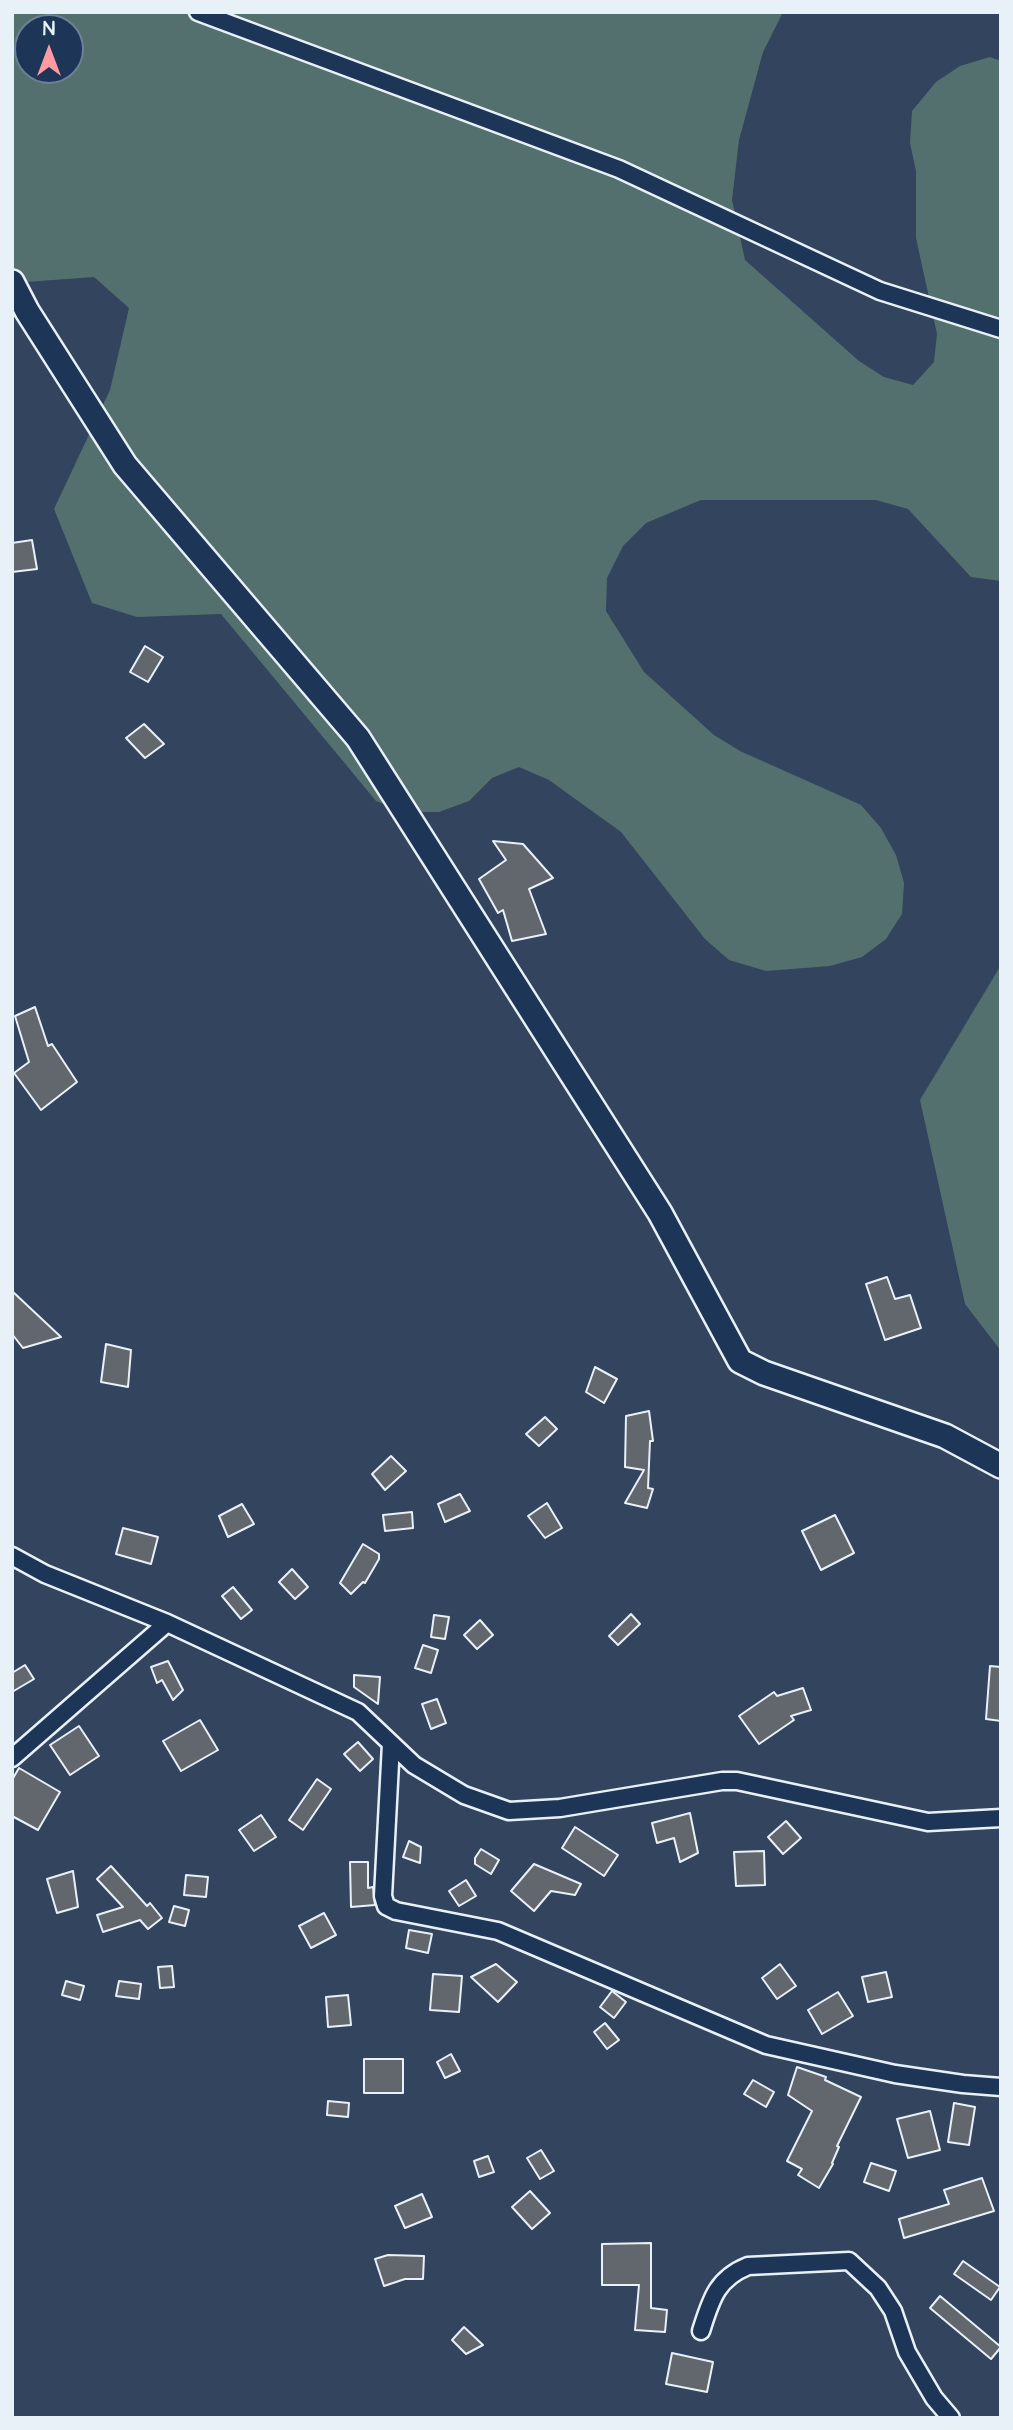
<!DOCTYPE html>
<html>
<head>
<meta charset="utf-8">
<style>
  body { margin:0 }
  #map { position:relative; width:1013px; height:2430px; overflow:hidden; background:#32445e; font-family:"Architects Daughter",sans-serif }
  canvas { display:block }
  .frame { position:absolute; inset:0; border:14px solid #e8f1f8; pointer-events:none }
  .north { position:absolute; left:14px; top:14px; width:70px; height:70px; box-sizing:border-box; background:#1d3557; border:2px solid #6e8097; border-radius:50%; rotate:0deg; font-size:19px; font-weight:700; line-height:28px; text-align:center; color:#e8f1f8 }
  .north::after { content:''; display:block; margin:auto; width:24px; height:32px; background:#ff9aa2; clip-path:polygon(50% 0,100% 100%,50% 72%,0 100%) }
</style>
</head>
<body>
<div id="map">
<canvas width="1013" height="2430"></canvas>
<div class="frame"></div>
<div class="north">N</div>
</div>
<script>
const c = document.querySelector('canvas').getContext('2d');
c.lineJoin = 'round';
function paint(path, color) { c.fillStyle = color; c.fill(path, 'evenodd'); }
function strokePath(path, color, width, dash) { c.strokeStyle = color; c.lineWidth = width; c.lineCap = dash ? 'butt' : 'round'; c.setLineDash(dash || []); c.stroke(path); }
paint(new Path2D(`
  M 12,12 L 783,12 L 763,52 L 739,140 L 732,200 L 745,260 L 859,361 L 884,377 L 913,385 L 934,362 L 937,334 L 916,238 L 916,171 L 910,143 L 912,111 L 936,82 L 960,66 L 990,57 L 1001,61 L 1001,581 L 971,577 L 908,509 L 876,500 L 701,500 L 646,523 L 623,546 L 607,578 L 606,611 L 644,672 L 714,735 L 740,751 L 861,805 L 881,828 L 896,855 L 904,883 L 902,914 L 886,939 L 862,957 L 830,966 L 766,971 L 729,960 L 705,939 L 621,832 L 549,780 L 519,767 L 492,778 L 469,801 L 439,812 L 405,812 L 376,801 L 221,614 L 137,617 L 92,603 L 54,509 L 110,390 L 129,308 L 94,277 L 12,283 ZM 28,28 L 70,28 L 70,70 L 28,70 Z
  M 1001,965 L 1001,1351 L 965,1304 L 920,1100 Z`), '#53706f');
const building = new Path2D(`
  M 32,540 L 37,569 L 12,572 L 12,543 Z
  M 145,646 L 163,657 L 148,682 L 130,672 Z
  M 144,724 L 164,744 L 145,758 L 126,738 Z
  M 493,841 L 523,844 L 553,878 L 529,889 L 546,934 L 512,941 L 503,910 L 498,913 L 479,879 L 506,860 Z
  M 35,1007 L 48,1046 L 52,1044 L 77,1082 L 41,1110 L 14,1073 L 29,1062 L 15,1016 Z
  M 887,1277 L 895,1299 L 910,1295 L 921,1328 L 885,1340 L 866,1284 Z
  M 12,1291 L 61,1337 L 23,1348 L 12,1334 Z
  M 106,1344 L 131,1350 L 128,1387 L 101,1382 Z
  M 595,1367 L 617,1379 L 604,1403 L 586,1392 Z
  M 649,1411 L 653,1441 L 650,1441 L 648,1488 L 653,1489 L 647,1508 L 625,1503 L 644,1470 L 625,1467 L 626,1416 Z
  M 545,1417 L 557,1429 L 539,1446 L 526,1434 Z
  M 391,1456 L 406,1471 L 385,1490 L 372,1474 Z
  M 460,1494 L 470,1511 L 445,1522 L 438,1504 Z
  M 547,1503 L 562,1528 L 545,1538 L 528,1516 Z
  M 242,1504 L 254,1524 L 228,1537 L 219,1516 Z
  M 412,1512 L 413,1528 L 385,1531 L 383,1515 Z
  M 835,1515 L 854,1553 L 821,1570 L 802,1531 Z
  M 123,1528 L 158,1537 L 151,1564 L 116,1554 Z
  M 363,1544 L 379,1554 L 379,1559 L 365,1583 L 363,1582 L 351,1594 L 340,1583 Z
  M 292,1569 L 308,1587 L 295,1599 L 279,1582 Z
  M 233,1587 L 252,1610 L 241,1619 L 222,1596 Z
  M 631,1614 L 640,1624 L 618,1645 L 609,1636 Z
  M 434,1615 L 449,1617 L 445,1639 L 431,1637 Z
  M 480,1620 L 493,1635 L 477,1649 L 464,1635 Z
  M 423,1645 L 438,1650 L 431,1673 L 415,1668 Z
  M 168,1661 L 183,1690 L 173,1700 L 162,1680 L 157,1683 L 151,1667 Z
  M 25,1665 L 34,1679 L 12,1692 L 12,1673 Z
  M 990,1666 L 1001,1667 L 1001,1721 L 986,1719 Z
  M 354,1675 L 380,1677 L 378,1704 L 354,1687 Z
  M 803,1688 L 811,1710 L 791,1716 L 794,1720 L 759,1744 L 739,1716 L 774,1692 L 777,1696 Z
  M 437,1699 L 446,1723 L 431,1729 L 422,1704 Z
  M 200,1720 L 218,1750 L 181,1771 L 163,1741 Z
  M 79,1726 L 99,1756 L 70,1775 L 50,1745 Z
  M 358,1742 L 373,1759 L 360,1771 L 344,1754 Z
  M 19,1768 L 60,1792 L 38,1830 L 12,1816 L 12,1780 Z
  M 317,1779 L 331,1789 L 303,1830 L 289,1820 Z
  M 690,1813 L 698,1853 L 680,1862 L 674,1838 L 657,1843 L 652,1823 Z
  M 261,1815 L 276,1837 L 254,1851 L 239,1830 Z
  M 786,1821 L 801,1838 L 783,1854 L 768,1837 Z
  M 575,1827 L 618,1855 L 604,1876 L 562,1848 Z
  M 409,1841 L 421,1847 L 420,1863 L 403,1857 Z
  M 481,1849 L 499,1860 L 491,1874 L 475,1864 L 475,1858 Z
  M 764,1851 L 765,1885 L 736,1886 L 734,1852 Z
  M 350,1862 L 368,1862 L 368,1888 L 373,1887 L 375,1905 L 351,1907 Z
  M 534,1864 L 581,1884 L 575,1895 L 551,1891 L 534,1911 L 511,1891 Z
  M 111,1866 L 147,1906 L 150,1903 L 162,1918 L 148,1929 L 140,1920 L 103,1932 L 97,1915 L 123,1907 L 97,1879 Z
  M 73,1871 L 78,1907 L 57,1913 L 47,1879 Z
  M 186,1875 L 208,1877 L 206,1897 L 184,1895 Z
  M 466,1880 L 476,1896 L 459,1906 L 449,1891 Z
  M 174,1906 L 189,1910 L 185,1926 L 169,1922 Z
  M 324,1913 L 336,1935 L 311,1948 L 299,1926 Z
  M 409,1930 L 432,1934 L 428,1953 L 406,1948 Z
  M 496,1964 L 517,1982 L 498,2002 L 471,1977 Z
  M 780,1964 L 796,1986 L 777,1999 L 762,1978 Z
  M 172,1966 L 174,1987 L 160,1988 L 158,1967 Z
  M 886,1972 L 892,1997 L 868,2002 L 862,1977 Z
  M 433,1974 L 462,1976 L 459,2012 L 430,2010 Z
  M 66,1981 L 84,1986 L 80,2000 L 62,1995 Z
  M 119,1981 L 141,1984 L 139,1999 L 116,1996 Z
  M 612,1991 L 626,2002 L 614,2018 L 600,2007 Z
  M 838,1992 L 853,2016 L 822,2034 L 808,2010 Z
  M 348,1995 L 351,2025 L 328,2027 L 326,1997 Z
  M 605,2023 L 619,2040 L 607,2049 L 594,2032 Z
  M 451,2054 L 460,2071 L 445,2078 L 437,2062 Z
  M 364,2059 L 403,2059 L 403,2093 L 364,2093 Z
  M 797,2067 L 826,2077 L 825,2080 L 861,2097 L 837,2146 L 839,2147 L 832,2163 L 833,2164 L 819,2188 L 798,2175 L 802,2169 L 787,2161 L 812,2111 L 788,2095 Z
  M 753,2080 L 774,2092 L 766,2107 L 744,2094 Z
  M 328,2101 L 349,2103 L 348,2117 L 327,2115 Z
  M 954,2103 L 975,2107 L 969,2145 L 948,2142 Z
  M 930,2111 L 940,2150 L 908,2158 L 897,2119 Z
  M 541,2150 L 554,2171 L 540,2179 L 527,2158 Z
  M 488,2156 L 494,2172 L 479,2177 L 474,2161 Z
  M 871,2163 L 896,2171 L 889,2191 L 864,2182 Z
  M 982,2178 L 994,2211 L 904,2238 L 899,2219 L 949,2204 L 944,2190 Z
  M 530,2191 L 550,2213 L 532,2229 L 512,2207 Z
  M 422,2194 L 432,2217 L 405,2228 L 395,2206 Z
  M 651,2243 L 651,2308 L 667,2310 L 665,2332 L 635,2330 L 639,2285 L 602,2285 L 602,2244 Z
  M 388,2255 L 424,2256 L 423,2279 L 405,2279 L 384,2286 L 375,2259 Z
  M 963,2261 L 1000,2287 L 991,2300 L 954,2274 Z
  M 940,2296 L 1001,2347 L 991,2359 L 930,2308 Z
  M 464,2327 L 483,2345 L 466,2354 L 452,2340 Z
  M 672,2353 L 713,2362 L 707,2392 L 666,2384 Z`);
paint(building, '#62666d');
strokePath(building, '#e8f1f8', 2);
const street = new Path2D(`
  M 198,12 L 619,169 L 880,291 L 1001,329
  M 12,1556 L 45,1574 L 167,1623 L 358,1712 L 414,1765 L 464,1795 L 509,1811 L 560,1808 L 722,1781 L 737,1781 L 928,1822 L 1001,1818
  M 391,1744 L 383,1896 L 386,1906 L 396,1911 L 498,1931 L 766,2045 L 895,2074 L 963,2084 L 1001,2087
  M 12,1758 L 167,1623
  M 701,2331 C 711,2300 716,2279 748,2266 L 849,2261 L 878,2288 L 893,2311 L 907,2352 L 934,2398 L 951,2418`);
const secondary = new Path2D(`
  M 12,282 L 27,311 L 125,465 L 358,738 L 660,1213 L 740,1361 L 764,1373 L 945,1436 L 1001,1466`);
strokePath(street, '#e8f1f8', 21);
strokePath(secondary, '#e8f1f8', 28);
strokePath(street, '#1d3557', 16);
strokePath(secondary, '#1d3557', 23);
</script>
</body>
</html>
